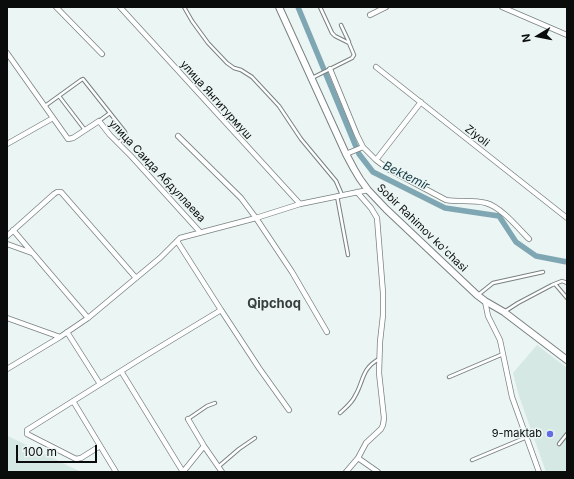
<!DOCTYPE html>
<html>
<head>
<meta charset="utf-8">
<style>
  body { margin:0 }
  #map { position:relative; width:574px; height:479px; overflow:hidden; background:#ebf5f3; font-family:Inter,sans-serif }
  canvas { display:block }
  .frame { position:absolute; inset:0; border:8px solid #090c0b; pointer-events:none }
  .north { position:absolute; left:518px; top:16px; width:40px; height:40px; -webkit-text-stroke:3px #ebf5f3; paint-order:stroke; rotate:260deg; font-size:11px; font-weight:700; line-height:16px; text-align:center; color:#090c0b }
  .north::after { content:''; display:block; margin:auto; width:14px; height:18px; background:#090c0b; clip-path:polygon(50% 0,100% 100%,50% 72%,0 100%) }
  .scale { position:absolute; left:16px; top:445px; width:81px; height:18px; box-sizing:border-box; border:2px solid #090c0b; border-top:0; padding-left:5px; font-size:12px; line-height:14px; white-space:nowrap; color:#090c0b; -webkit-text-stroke:3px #ebf5f3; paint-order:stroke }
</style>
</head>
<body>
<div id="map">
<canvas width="574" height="479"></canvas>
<div class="frame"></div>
<div class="north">N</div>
<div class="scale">100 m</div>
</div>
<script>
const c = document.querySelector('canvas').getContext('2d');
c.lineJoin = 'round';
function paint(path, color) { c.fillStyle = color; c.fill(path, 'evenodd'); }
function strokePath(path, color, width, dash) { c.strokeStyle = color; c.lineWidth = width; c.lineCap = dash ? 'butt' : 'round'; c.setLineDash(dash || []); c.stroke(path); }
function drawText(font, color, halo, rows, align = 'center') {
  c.font = font + ' Inter,sans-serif'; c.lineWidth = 3; c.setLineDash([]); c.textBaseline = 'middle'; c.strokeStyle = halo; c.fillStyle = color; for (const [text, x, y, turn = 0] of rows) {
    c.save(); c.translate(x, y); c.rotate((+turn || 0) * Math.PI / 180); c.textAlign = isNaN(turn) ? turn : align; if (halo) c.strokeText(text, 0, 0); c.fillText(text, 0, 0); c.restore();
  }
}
paint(new Path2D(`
  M 537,345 L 567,368 L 567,472 L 546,472 L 519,396 L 513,373 Z
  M 7,436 L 8,436 L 81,472 L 7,472 Z`), '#d6e8e4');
strokePath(new Path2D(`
  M 298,7 L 359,154 L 373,172 L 445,208 L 499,216 L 516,242 L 536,256 L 567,262`), '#7ea6b3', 5.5);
const lane = new Path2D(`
  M 184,7 L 192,21 L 208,43 L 227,63 L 234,68 L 241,70 L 252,77 L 279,106 L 301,139 L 336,181 L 342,195
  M 341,25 L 349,42
  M 312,78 L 352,58 L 354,55 L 349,43 L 335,36 L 332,33 L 320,7
  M 59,96 L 85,130
  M 45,106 L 81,80 L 83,79 L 125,132 L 126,136 L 118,143
  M 99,121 L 110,113
  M 337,196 L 348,255
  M 555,284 L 567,298
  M 478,295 L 493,283 L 543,272
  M 504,312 L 518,303 L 552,285 L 562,281 L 567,283
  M 449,377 L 503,354
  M 340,413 C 345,408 352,403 355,396 C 364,381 361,369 379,359
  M 188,419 L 207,406 L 215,403
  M 559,444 L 567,434
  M 472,460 L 527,437
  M 218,467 L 239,449 L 255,438`);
const street = new Path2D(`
  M 56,7 L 102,54
  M 120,7 L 300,204
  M 502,7 L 567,35
  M 370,15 L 386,7
  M 7,53 L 68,139 L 73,138 L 99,121 L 110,135 L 131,156 L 200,232
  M 376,67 L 567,218
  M 330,69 L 357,135 L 363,147 L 376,160 L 388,169 L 446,200 C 459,202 473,200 486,203 C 501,207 518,228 529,239
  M 178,136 L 241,198 L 256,218 L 292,272 L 327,332
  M 7,144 L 53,118
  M 346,154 L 363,147
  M 376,160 L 421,102
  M 13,230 L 88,318
  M 7,236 L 54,194 L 57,192 L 61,192 L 136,278
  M 177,241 L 221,310
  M 7,244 L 32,253
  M 485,301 L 488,316 L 500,340 L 512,397 L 539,472
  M 7,318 L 60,337
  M 67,332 L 100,384
  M 7,369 L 60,337 L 88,318 L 160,258 L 180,238 L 256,218 L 300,204 L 368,190
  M 121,371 L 183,472
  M 73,401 L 116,472
  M 188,419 L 204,446 L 222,472
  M 100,446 L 81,458 L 76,459 L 27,434 L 27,430 L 145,356 L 221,310 L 259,368 L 289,410
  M 358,458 L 378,472
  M 183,472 L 204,446
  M 346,472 L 358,458 L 366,443 L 381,429 L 383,425 L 384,418 L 379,373 L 380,342 L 383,315 L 383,293 L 377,218 L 371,208 L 357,192`);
const secondary = new Path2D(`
  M 279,7 L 346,154 L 354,169 L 360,179 L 368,190 L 386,209 L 477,295 L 485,301 L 504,312 L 567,360`);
strokePath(lane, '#798280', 4.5);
strokePath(street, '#798280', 6);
strokePath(secondary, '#798280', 8);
strokePath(lane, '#fff', 2.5);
strokePath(street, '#fff', 4.5);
strokePath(secondary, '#fff', 6);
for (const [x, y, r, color] of [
  [550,434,4,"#626ce4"]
]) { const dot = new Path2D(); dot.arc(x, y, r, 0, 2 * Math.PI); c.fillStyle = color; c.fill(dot); strokePath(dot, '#ebf5f3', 1.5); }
drawText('11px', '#090c0b', '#ebf5f3', [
  ["улица Янгитурмуш",216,100,48],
  ["Ziyoli",477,136,38],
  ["улица Саида Абдуллаева",157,171,47],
  ["Sobir Rahimov ko'chasi",422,228,44]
]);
drawText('11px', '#090c0b', '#ebf5f3', [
  ["9-maktab",542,434]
], 'right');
drawText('italic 12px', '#123842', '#ebf5f3', [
  ["Bektemir",406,176,26]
]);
drawText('bold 13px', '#363e3c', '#ebf5f3', [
  ["Qipchoq",274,304]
]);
</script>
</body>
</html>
